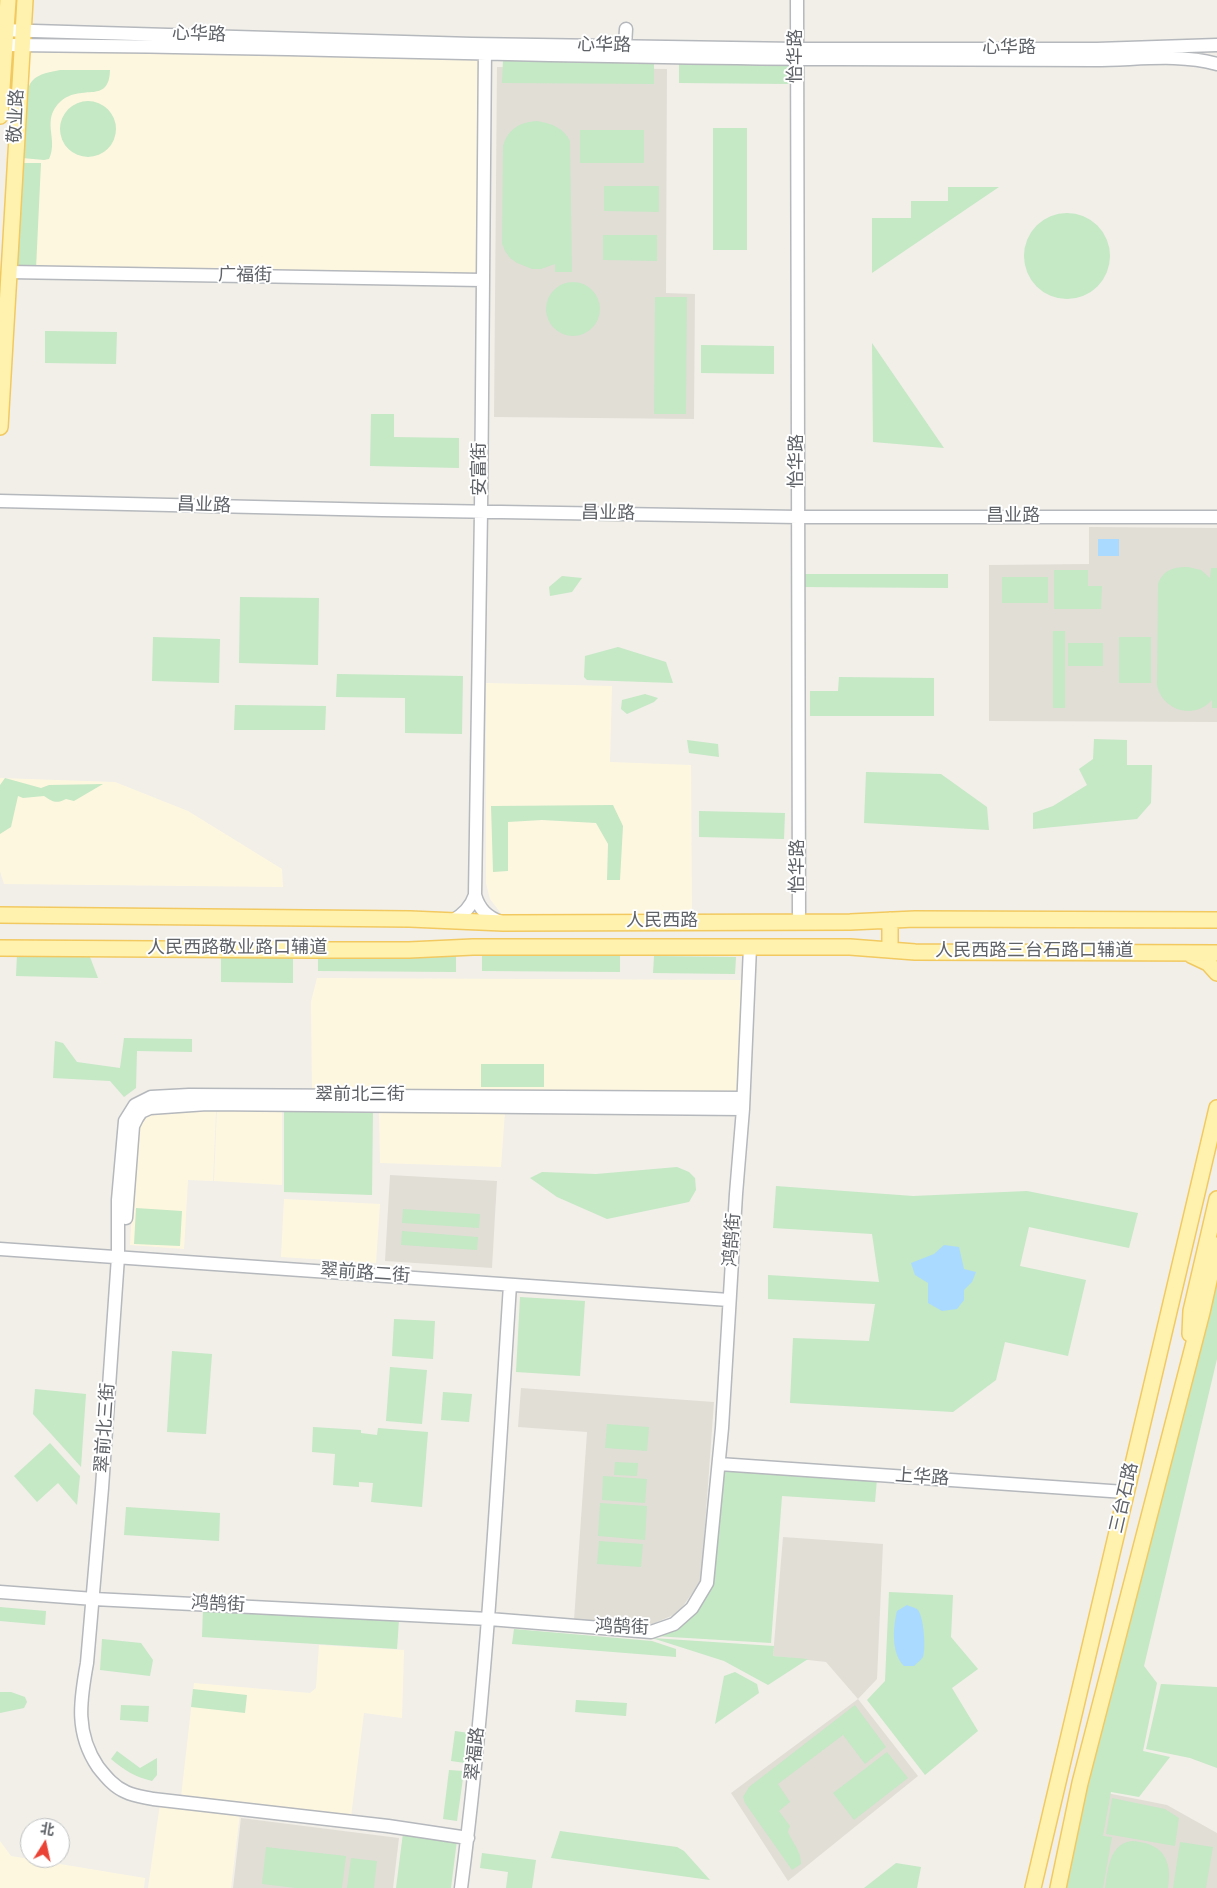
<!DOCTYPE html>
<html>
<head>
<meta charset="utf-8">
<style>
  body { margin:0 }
  #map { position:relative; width:1217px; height:1888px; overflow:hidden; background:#f1efe8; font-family:"Titillium Web","Noto Sans SC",sans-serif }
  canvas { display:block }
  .north { position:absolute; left:20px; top:1818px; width:50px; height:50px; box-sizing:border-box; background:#fff; border:1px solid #bfc1c3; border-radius:50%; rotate:10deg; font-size:14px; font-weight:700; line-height:20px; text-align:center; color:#5f6368 }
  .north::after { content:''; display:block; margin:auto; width:18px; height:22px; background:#ea4335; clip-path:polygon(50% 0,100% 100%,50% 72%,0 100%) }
</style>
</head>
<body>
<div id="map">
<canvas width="1217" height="1888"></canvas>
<div class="north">北</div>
</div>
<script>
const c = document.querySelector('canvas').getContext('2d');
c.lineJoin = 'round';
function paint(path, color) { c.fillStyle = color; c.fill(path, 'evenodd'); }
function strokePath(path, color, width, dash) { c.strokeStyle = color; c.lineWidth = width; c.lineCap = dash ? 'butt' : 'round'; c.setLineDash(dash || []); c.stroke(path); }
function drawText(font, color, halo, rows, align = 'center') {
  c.font = font + ' "Titillium Web","Noto Sans SC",sans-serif'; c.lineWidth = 4; c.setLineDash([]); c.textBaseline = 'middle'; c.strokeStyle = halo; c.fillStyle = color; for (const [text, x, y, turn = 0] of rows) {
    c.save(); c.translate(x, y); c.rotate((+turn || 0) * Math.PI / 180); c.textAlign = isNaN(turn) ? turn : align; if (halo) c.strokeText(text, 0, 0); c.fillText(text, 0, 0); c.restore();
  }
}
paint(new Path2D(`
  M 23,45 L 484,55 L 482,280 L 9,272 Z
  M 486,683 L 612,686 L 610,762 L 691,765 L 692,918 L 503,916 L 490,899 L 486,883 Z
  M 0,778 L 115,782 L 188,811 L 282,869 L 283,887 L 4,884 L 0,871 Z
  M 317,978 L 743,980 L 739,1093 L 312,1089 L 311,1002 Z
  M 217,1109 L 282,1110 L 282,1185 L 214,1181 Z
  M 379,1109 L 505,1111 L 501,1167 L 380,1163 Z
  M 159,1111 L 216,1111 L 213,1181 L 188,1180 L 184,1249 L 130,1245 L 137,1130 L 147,1117 Z
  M 284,1199 L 380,1204 L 376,1263 L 281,1257 Z
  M 319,1645 L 404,1650 L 402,1718 L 364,1713 L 350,1825 L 240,1813 L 231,1888 L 148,1888 L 160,1804 L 180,1806 L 194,1683 L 310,1693 L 316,1688 Z
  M 0,1841 L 11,1856 L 145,1878 L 144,1888 L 0,1888 Z`), '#fef7e0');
paint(new Path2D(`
  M 497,67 L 667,69 L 666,293 L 695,294 L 694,419 L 494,417 Z
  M 1089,527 L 1217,528 L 1217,722 L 989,721 L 989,565 L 1089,564 Z
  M 390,1175 L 497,1181 L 492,1268 L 385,1261 Z
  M 521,1388 L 714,1402 L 701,1581 L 678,1613 L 648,1626 L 574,1620 L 587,1432 L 518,1427 Z
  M 783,1537 L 883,1544 L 877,1679 L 858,1699 L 918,1776 L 788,1881 L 731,1793 L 858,1699 L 826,1662 L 773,1656 Z
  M 1107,1793 L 1167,1805 L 1217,1833 L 1217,1888 L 1090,1888 Z
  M 241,1818 L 399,1838 L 393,1888 L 233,1888 Z`), '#e1ded6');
paint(new Path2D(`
  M 503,60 L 654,61 L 654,84 L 502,83 Z
  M 679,62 L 790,63 L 790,84 L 679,83 Z
  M 60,70 L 110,70 C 109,105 83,83 61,101 C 40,120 59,139 49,159 L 44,160 L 22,158 C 23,142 22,92 32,81 C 39,73 51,72 60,70 Z
  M60 129a28 28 0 1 1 56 0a28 28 0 1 1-56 0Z
  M 537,121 C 551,123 564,128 570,141 L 572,272 L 555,272 L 555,264 L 541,269 L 532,269 L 517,263 L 510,258 L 505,251 L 502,244 L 503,146 C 508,129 520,122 537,121 Z
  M 713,128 L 747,128 L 747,250 L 713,250 Z
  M 580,130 L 644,130 L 644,163 L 580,163 Z
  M 19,163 L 41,163 L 36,269 L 13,267 Z
  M 604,186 L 659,186 L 659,212 L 604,211 Z
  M 948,187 L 999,187 L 872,273 L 872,218 L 911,218 L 911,201 L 948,201 Z
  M1024 256a43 43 0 1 1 86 0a43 43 0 1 1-86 0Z
  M 603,235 L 657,235 L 657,261 L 603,260 Z
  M546 309a27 27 0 1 1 54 0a27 27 0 1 1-54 0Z
  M 655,297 L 687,297 L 686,414 L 654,414 Z
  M 45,331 L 117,332 L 116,364 L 45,363 Z
  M 872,343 L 944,448 L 873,442 Z
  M 701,345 L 774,346 L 774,374 L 701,373 Z
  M 371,414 L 394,414 L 394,437 L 459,438 L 459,468 L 370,466 Z
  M 1188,567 L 1201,570 L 1210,578 L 1211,568 L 1217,568 L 1217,708 L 1212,708 L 1212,700 C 1195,720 1162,711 1157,685 L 1158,584 C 1163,570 1173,567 1188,567 Z
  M 1054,570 L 1088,570 L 1088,586 L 1102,586 L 1101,609 L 1054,609 Z
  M 801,574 L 948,574 L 948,588 L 801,587 Z
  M 562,576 L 582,578 L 572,592 L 550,596 L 549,587 Z
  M 1002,577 L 1048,577 L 1048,603 L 1002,603 Z
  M 240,597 L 319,598 L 318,665 L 239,663 Z
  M 1053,631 L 1065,631 L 1065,708 L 1053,708 Z
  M 153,637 L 220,639 L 219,683 L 152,681 Z
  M 1119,637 L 1151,637 L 1151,683 L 1119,683 Z
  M 1068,643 L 1103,643 L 1103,666 L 1068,666 Z
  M 618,647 L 666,662 L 673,683 L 587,680 L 584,677 L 585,656 Z
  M 337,674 L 463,676 L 462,734 L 405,733 L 405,698 L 336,697 Z
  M 839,677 L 934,678 L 934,716 L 810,716 L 810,691 L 838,691 Z
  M 645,694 L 658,698 L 654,702 L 627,714 L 621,709 L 622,700 Z
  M 235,705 L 326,706 L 325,730 L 234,730 Z
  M 1094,739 L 1127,740 L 1127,765 L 1152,765 L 1151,803 L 1137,819 L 1033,829 L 1033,813 L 1053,806 L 1087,785 L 1079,769 L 1093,759 Z
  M 687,740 L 718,744 L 719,757 L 689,753 Z
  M 866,772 L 941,774 L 987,807 L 989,830 L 864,823 Z
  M 5,778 L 41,788 L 49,785 L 103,784 L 74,801 L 66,799 C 56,804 53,802 44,796 L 23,798 L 18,796 L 11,827 L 0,834 L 0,785 Z
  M 613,805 L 623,826 L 620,880 L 607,880 L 608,844 L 596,823 L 542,820 L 508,822 L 508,871 L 493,872 L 491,806 Z
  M 699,811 L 785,813 L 784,839 L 699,837 Z
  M 318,953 L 456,954 L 456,972 L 318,971 Z
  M 482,954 L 620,955 L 620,972 L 482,971 Z
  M 17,955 L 90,957 L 98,978 L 16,976 Z
  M 221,955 L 293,955 L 293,983 L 221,982 Z
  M 654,956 L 736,957 L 735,974 L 653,973 Z
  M 124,1038 L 192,1039 L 192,1052 L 137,1051 L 136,1088 L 124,1097 L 110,1081 L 53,1078 L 55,1041 L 63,1043 L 77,1062 L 120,1068 Z
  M 481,1064 L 544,1064 L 544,1087 L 481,1087 Z
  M 284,1109 L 373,1110 L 372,1195 L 284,1192 Z
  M 677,1167 L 689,1172 L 695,1178 L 696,1190 L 689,1202 L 607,1219 L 557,1197 L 530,1178 L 542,1172 L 596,1174 Z
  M 776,1186 L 913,1196 L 1027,1191 L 1138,1213 L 1129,1248 L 1029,1227 L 1020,1266 L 1086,1280 L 1068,1356 L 1005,1342 L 996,1380 L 953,1412 L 790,1403 L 793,1338 L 869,1341 L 875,1304 L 768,1299 L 768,1275 L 879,1282 L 872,1234 L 773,1228 Z
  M 136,1208 L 182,1211 L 180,1246 L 134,1244 Z
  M 403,1209 L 480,1214 L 479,1228 L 402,1223 Z
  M 402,1231 L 478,1237 L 477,1250 L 401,1245 Z
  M 1217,1248 L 1217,1359 L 1144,1666 L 1157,1683 L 1143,1751 L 1170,1757 L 1139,1797 L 1111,1792 L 1103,1836 L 1112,1837 L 1103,1888 L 1061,1888 Z
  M 520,1297 L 585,1301 L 580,1376 L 516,1372 Z
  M 394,1319 L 435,1321 L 433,1359 L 392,1356 Z
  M 172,1351 L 212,1354 L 206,1434 L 167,1432 Z
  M 390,1367 L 427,1370 L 422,1424 L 386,1421 Z
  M 35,1389 L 86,1394 L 81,1467 L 33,1414 Z
  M 443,1392 L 472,1394 L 469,1422 L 441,1420 Z
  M 607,1424 L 649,1427 L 647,1451 L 605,1448 Z
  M 313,1427 L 361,1430 L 361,1433 L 377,1435 L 378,1428 L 428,1432 L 422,1507 L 371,1502 L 373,1483 L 359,1482 L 359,1487 L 333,1485 L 335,1454 L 312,1452 Z
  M 50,1443 L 80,1476 L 77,1505 L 58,1483 L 37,1502 L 14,1476 Z
  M 615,1462 L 638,1463 L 637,1476 L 614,1475 Z
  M 724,1469 L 877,1479 L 875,1502 L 782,1496 L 771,1643 L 654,1636 L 697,1608 L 713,1585 Z
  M 603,1476 L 647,1479 L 645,1503 L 602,1500 Z
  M 600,1503 L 647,1506 L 645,1540 L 598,1536 Z
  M 126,1507 L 220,1513 L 219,1541 L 124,1535 Z
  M 599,1541 L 643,1544 L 641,1567 L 597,1564 Z
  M 889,1592 L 953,1595 L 951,1637 L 978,1669 L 952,1688 L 978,1731 L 925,1775 L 867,1700 L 885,1681 Z
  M 0,1607 L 46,1611 L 45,1625 L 0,1621 Z
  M 203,1608 L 399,1620 L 397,1649 L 202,1637 Z
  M 514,1629 L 652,1641 L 676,1649 L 676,1657 L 512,1644 Z
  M 652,1638 L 774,1646 L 773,1656 L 808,1659 L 768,1685 L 724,1661 Z
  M 102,1639 L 141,1643 L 153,1660 L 150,1676 L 100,1670 Z
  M 735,1672 L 757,1684 L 759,1693 L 715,1724 L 724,1676 Z
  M 1161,1684 L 1217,1687 L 1217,1768 L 1190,1758 L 1146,1749 Z
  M 193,1689 L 247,1695 L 245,1713 L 191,1707 Z
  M 0,1692 L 11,1692 L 25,1697 L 27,1702 L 24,1708 L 0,1713 Z
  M 576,1700 L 627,1703 L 626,1716 L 575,1712 Z
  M 121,1705 L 149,1706 L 148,1722 L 120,1720 Z
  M 855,1705 L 886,1747 L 865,1764 L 843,1735 L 778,1784 L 790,1802 L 779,1811 L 790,1826 L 788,1832 C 793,1844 801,1850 801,1864 L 792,1870 L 745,1803 L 743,1797 L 749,1787 Z
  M 455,1731 L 469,1733 L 465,1763 L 451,1761 Z
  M 117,1751 L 140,1768 L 157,1758 L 157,1775 L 152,1781 C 135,1777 124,1770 111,1759 Z
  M 887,1752 L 908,1778 L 854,1820 L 833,1793 Z
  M 449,1770 L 464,1771 L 457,1821 L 443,1819 Z
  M 1112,1798 L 1165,1809 L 1179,1818 L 1175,1846 L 1106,1834 Z
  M 560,1831 L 677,1847 L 684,1851 L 710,1880 L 551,1858 Z
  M 403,1833 L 457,1840 L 451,1888 L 396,1888 Z
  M 1132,1841 C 1162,1843 1173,1859 1168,1888 L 1105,1888 C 1108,1869 1109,1844 1132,1841 Z
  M 1180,1842 L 1213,1847 L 1206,1888 L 1173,1888 Z
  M 266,1847 L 346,1856 L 342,1888 L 296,1888 L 262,1884 Z
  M 482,1853 L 536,1860 L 532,1888 L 506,1888 L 508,1872 L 480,1868 Z
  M 351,1858 L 377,1861 L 374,1888 L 347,1888 Z
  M 896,1863 L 921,1867 L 917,1888 L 864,1888 Z`), '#c5e8c5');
paint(new Path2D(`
  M 1098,539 L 1119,539 L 1119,556 L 1098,556 Z
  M 944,1245 L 959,1247 L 964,1269 L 976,1272 L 972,1282 L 964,1290 L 964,1300 L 957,1309 L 942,1311 L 928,1303 L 928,1283 L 915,1275 L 911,1263 L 934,1254 Z
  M 907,1605 C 911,1607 915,1607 918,1610 C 924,1618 926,1649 923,1657 C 921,1660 917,1663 914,1666 L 904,1666 C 891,1653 893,1627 897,1611 Z`), '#aadaff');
const minor = new Path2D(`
  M 797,0 L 799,922
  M 0,30 L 472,44 L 797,49 L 1097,49 L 1217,45
  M 0,45 C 279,46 559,58 838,59 C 924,59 1010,60 1095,60 C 1136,60 1178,53 1217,64
  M 625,46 L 626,29
  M 9,272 L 482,280
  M 0,501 L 382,510 L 798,517 L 1217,517
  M 475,895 L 481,511 L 485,47
  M 452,921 C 463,915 471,907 475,895 C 479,909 487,917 501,922
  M 126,1218 L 133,1126 L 137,1118 L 141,1112 L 150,1108 L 207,1104 L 743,1109
  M 0,1249 L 729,1300
  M 719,1464 L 1125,1492
  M 0,1592 L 94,1599 L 489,1619 L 651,1632 L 674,1624 L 692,1608 L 707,1583 L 722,1428 L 736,1194 L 743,1109 L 750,947
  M 468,1838 L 388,1826 L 153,1799 C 144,1797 134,1796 126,1792 C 114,1787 106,1777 98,1767 C 75,1733 80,1701 87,1663 L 102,1488 L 118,1257 L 118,1200 L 125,1121 L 135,1105 L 151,1097 L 189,1095 L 743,1098
  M 461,1888 C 487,1688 497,1486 510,1285`);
const major = new Path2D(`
  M 0,116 L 8,0
  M 0,427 L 25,0
  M 0,915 L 410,919 L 503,923 L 850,922 L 915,919 L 1217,920
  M 0,948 L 311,950 L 409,950 L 473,947 L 850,947 L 915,952 L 1217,953
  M 890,950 L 890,920
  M 1191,955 L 1208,963 L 1217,973
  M 1190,1334 L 1191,1311 L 1217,1199
  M 1033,1888 L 1217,1108
  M 1058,1888 L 1080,1783 L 1202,1312 L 1217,1245`);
strokePath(minor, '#b5b8bc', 15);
strokePath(major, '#f2c960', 18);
strokePath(minor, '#fff', 12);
strokePath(major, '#fff2af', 15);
drawText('18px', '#5f6368', '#fff', [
  ["心华路",199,35,2],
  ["心华路",604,46,1],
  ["心华路",1009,49],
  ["怡华路",797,56,-90],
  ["敬业路",17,116,-87],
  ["广福街",245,276,1],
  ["怡华路",798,461,-90],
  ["安富街",481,469,-90],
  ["昌业路",204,506,2],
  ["昌业路",608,514,1],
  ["昌业路",1013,517],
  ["怡华路",799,866,-90],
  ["人民西路",662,922],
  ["人民西路敬业路口辅道",237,949],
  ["人民西路三台石路口辅道",1034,952],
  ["翠前北三街",360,1096],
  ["鸿鹄街",733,1240,-86],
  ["翠前路二街",365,1274,4],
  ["翠前北三街",106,1428,-86],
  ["上华路",922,1478,4],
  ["三台石路",1125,1498,-77],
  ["鸿鹄街",218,1605,3],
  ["鸿鹄街",622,1628,2],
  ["翠福路",476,1754,-84]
]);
</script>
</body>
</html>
